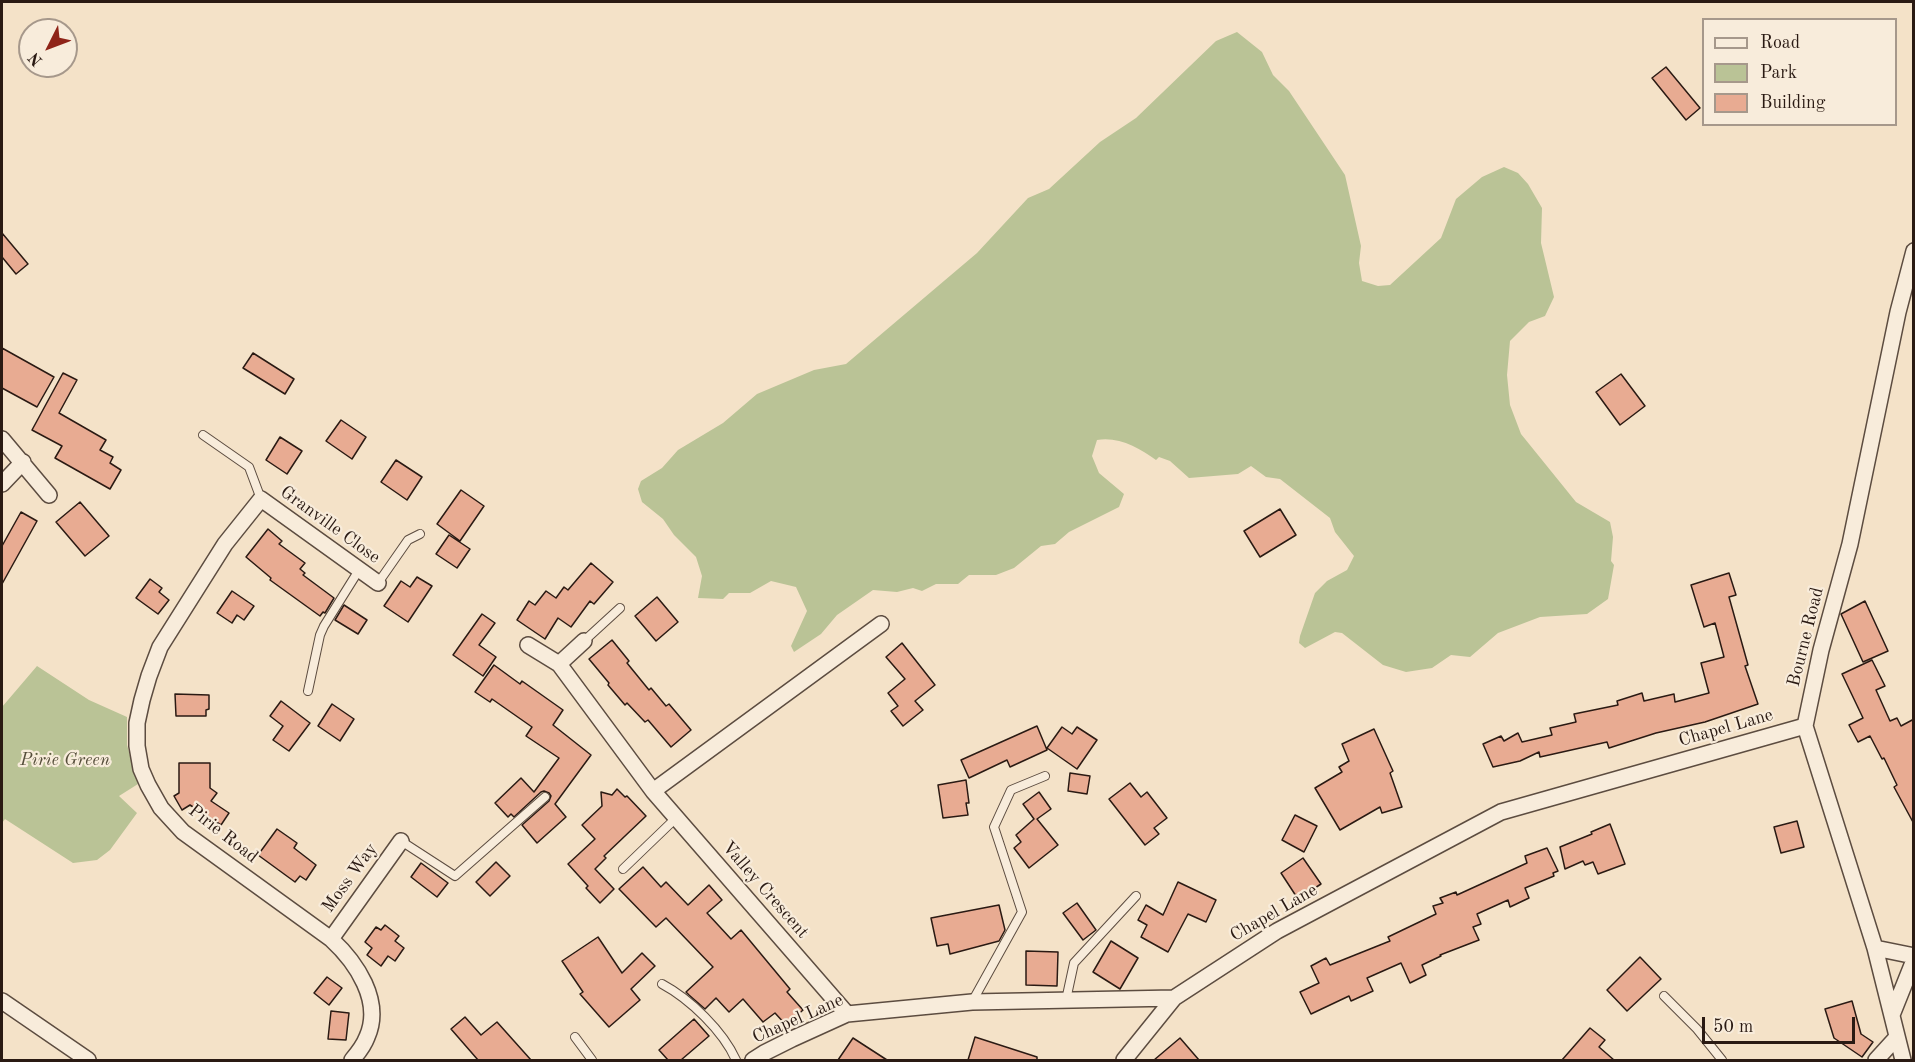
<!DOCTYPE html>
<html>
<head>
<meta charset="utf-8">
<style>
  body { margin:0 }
  #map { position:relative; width:1915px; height:1062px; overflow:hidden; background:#f4e2c8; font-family:"Old Standard TT",serif }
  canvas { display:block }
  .frame { position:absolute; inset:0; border:3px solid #2a1a13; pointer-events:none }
  .legend { position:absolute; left:1702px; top:18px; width:195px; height:108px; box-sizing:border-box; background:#f8ecdb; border:2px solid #a6988b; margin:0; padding:8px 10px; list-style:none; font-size:18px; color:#2a1a13 }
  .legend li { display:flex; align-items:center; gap:12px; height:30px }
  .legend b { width:30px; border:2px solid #a6988b }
  .north { position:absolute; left:18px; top:18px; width:60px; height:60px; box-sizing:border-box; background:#f8ecdb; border:2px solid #a6988b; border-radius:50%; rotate:228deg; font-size:16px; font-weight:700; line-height:24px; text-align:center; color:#2a1a13 }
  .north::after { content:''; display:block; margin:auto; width:21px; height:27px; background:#8f2418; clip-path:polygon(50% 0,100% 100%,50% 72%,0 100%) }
  .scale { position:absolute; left:1702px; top:1017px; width:153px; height:27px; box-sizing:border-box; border:3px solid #2a1a13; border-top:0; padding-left:8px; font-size:18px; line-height:21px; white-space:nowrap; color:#2a1a13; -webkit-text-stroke:4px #f8ecdb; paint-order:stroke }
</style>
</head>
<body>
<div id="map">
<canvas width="1915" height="1062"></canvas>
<div class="frame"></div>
<ul class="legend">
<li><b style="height:8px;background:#f8ecdb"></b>Road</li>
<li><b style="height:16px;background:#bac396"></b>Park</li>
<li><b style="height:16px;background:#e8ab92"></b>Building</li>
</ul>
<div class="north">N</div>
<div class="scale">50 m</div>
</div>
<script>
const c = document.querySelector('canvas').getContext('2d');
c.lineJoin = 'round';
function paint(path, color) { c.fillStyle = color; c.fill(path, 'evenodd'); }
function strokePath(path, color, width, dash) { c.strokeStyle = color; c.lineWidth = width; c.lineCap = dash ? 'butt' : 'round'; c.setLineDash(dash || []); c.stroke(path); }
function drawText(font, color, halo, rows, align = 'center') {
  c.font = font + ' "Old Standard TT",serif'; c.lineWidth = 4.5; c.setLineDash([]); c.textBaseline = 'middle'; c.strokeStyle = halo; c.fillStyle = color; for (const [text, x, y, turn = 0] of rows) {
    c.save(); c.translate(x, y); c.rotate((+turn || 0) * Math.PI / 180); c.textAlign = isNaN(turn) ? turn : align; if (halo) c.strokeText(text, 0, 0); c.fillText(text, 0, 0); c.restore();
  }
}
paint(new Path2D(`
  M 1237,32 L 1262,52 L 1273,75 L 1289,91 L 1345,175 L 1361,246 L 1359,263 L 1362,281 L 1378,286 L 1390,285 L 1441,238 L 1456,199 L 1482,177 L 1504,167 L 1518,173 L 1528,184 L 1542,208 L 1541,243 L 1554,297 L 1545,316 L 1529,322 L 1510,341 L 1507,375 L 1510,405 L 1521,434 L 1576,502 L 1610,522 L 1613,537 L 1611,561 L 1614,565 L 1608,599 L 1587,614 L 1540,617 L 1498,633 L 1470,657 L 1451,655 L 1432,668 L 1406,672 L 1383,665 L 1342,633 L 1335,632 L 1305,648 L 1299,643 L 1300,636 L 1315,593 L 1327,581 L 1347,570 L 1354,556 L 1335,532 L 1330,518 L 1280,479 L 1266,477 L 1251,466 L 1238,474 L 1189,478 L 1170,461 L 1159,457 L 1156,460 C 1140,448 1118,436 1097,440 L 1092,456 L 1099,473 L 1124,494 L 1119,507 L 1069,532 L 1055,544 L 1041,546 L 1014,568 L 996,575 L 969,575 L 958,584 L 936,584 L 922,591 L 913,588 L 897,592 L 873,590 L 837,615 L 821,634 L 794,652 L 791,646 L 807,611 L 796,587 L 771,581 L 750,593 L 729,593 L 723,599 L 698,598 L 702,576 L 696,557 L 674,535 L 663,519 L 642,502 L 638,489 L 641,481 L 662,468 L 678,450 L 723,423 L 757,394 L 814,370 L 846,364 L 977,253 L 1028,198 L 1049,189 L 1100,142 L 1136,118 L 1216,41 Z
  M 37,666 L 89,700 L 127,717 L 127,745 L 138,784 L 119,796 L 137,813 L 110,850 L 97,860 L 73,863 L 5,819 L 2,823 L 2,707 Z`), '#bac396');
const building = new Path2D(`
  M 1666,67 L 1700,108 L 1686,120 L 1652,78 Z
  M 2,233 L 28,264 L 16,274 L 2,257 Z
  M 2,348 L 54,377 L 37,407 L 2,388 Z
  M 253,353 L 294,379 L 285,394 L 243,368 Z
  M 63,373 L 77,380 L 59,413 L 106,440 L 100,450 L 113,457 L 110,463 L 121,470 L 110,489 L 55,458 L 62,446 L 32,430 Z
  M 1621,374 L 1645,406 L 1620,425 L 1596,392 Z
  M 341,420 L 366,437 L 352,459 L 326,441 Z
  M 280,437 L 302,451 L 287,474 L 266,460 Z
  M 396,460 L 422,477 L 407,500 L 381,482 Z
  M 461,490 L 484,506 L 460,541 L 437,524 Z
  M 80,502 L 109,536 L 85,556 L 56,522 Z
  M 1280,509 L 1296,535 L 1260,557 L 1244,531 Z
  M 21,512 L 37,521 L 2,584 L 2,546 Z
  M 268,529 L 282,541 L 279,544 L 305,563 L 300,569 L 305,573 L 303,575 L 334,598 L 325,613 L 323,612 L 320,616 L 270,580 L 271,578 L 246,557 Z
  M 449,535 L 470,549 L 457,568 L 436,554 Z
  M 591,563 L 613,582 L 594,604 L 590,601 L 571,627 L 558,618 L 545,639 L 517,620 L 529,601 L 535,605 L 546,591 L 556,598 L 564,587 L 568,590 Z
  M 1729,573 L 1736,595 L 1729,597 L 1748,665 L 1745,666 L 1758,704 L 1705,722 L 1656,733 L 1609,748 L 1607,742 L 1540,757 L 1539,752 L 1520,761 L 1493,767 L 1483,744 L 1501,736 L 1504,741 L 1518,733 L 1522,742 L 1552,735 L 1550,728 L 1576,722 L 1574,714 L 1618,705 L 1617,701 L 1642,693 L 1644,701 L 1674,694 L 1675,702 L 1709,693 L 1701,663 L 1724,657 L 1715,623 L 1704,627 L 1691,585 Z
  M 417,577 L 432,586 L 408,622 L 384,606 L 401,581 L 410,587 Z
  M 150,579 L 162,588 L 159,592 L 169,600 L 158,614 L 136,598 Z
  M 232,591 L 254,606 L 244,620 L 237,615 L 232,623 L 217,613 Z
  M 657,597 L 678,622 L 656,641 L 635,616 Z
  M 1865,601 L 1888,651 L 1863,662 L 1841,614 Z
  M 344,605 L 367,620 L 358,634 L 335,620 Z
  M 482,614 L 495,623 L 479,645 L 496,657 L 483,676 L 453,655 Z
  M 612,640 L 629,661 L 627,663 L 649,690 L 651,688 L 666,706 L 669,704 L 691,730 L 671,747 L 648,720 L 645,722 L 627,703 L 625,705 L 608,685 L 609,683 L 589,659 Z
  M 902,643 L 935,685 L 915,701 L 923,710 L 903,726 L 891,711 L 898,706 L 888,693 L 905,679 L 886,657 Z
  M 1872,660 L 1885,686 L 1876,690 L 1890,721 L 1897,718 L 1901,726 L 1914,719 L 1914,824 L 1894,787 L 1897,785 L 1884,758 L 1882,759 L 1870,736 L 1858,742 L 1849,725 L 1863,718 L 1842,674 Z
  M 494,665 L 520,684 L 522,681 L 563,710 L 553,725 L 591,755 L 555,804 L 566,817 L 537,843 L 522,825 L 549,801 L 551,796 L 549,793 L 544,791 L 541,792 L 514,817 L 511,814 L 508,817 L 495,803 L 521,778 L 534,792 L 559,758 L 526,736 L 532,727 L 492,699 L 490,702 L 475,692 Z
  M 175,694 L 209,695 L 209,709 L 206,710 L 206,716 L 176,716 Z
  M 281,701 L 310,723 L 289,751 L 273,740 L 283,726 L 270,716 Z
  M 332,704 L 354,719 L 340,741 L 318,726 Z
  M 1037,726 L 1047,750 L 1010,767 L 1007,760 L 969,778 L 961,760 Z
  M 1062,727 L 1072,734 L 1077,727 L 1097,740 L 1077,769 L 1047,748 Z
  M 1374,729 L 1393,771 L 1390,773 L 1402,807 L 1382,813 L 1380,807 L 1340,830 L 1315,788 L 1342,772 L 1339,767 L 1349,761 L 1342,744 Z
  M 179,763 L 210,763 L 210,788 L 217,793 L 211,801 L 229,813 L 221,825 L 190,805 L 182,810 L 174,796 L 179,793 Z
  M 1070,773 L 1090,776 L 1087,794 L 1068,791 Z
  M 966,780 L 969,803 L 966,803 L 968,815 L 943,818 L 938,785 Z
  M 1130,783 L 1141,797 L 1147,792 L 1167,818 L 1154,828 L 1159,834 L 1145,845 L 1109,799 Z
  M 617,789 L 625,797 L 627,796 L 646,816 L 604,856 L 606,858 L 595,869 L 614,889 L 600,903 L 586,888 L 588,886 L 568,864 L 595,839 L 582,825 L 602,806 L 601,792 L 612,795 Z
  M 1039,792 L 1051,809 L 1037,819 L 1058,845 L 1029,868 L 1014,848 L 1021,842 L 1016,835 L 1034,819 L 1023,804 Z
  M 1295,815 L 1317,826 L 1304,852 L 1282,840 Z
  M 1797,821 L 1804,847 L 1781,853 L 1774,827 Z
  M 1610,824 L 1625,864 L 1598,874 L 1593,862 L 1585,865 L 1583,861 L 1565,869 L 1560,847 L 1592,834 L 1591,832 Z
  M 277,829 L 297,843 L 294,848 L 316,865 L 306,880 L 300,876 L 295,882 L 258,855 Z
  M 1547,848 L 1558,871 L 1553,873 L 1554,876 L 1525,888 L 1529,898 L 1510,907 L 1508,900 L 1477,914 L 1481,924 L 1473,927 L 1479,940 L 1440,955 L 1441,956 L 1422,965 L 1426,975 L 1410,983 L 1401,963 L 1367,978 L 1373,991 L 1351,1001 L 1349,996 L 1311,1014 L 1300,992 L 1319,983 L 1311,966 L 1326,958 L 1330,965 L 1390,941 L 1388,937 L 1436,914 L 1433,906 L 1443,903 L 1440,898 L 1456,892 L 1457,895 L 1527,863 L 1525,856 Z
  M 1303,858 L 1321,884 L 1298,899 L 1281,873 Z
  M 496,862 L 510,876 L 490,896 L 476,882 Z
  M 421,863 L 448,883 L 437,897 L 411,877 Z
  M 643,867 L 661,887 L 666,882 L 688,905 L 709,885 L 722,900 L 707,913 L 731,939 L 741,930 L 790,989 L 787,992 L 803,1010 L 786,1025 L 775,1013 L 763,1022 L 743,999 L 729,1012 L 716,998 L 705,1009 L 689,995 L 686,992 L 713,967 L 666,918 L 656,927 L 619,889 Z
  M 1178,882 L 1216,900 L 1206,922 L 1188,914 L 1168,952 L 1141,937 L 1147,925 L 1138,920 L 1146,905 L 1163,915 Z
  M 1077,903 L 1096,930 L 1083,940 L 1063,913 Z
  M 999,905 L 1005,930 L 999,941 L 950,954 L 948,944 L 937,946 L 931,918 Z
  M 385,925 L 399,936 L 395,941 L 404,948 L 395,961 L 388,956 L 381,966 L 367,955 L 372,948 L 365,942 L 376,927 L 381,930 Z
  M 598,937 L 622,973 L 642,953 L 655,966 L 631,989 L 640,1000 L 609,1027 L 580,994 L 583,992 L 562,961 Z
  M 1111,941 L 1138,958 L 1120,989 L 1093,972 Z
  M 1026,951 L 1058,952 L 1057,986 L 1026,985 Z
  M 1640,957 L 1661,979 L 1627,1011 L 1607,990 Z
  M 327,977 L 342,988 L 329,1005 L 314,993 Z
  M 1852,1001 L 1861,1034 L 1873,1042 L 1862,1057 L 1834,1038 L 1825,1009 Z
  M 331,1011 L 349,1013 L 346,1040 L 328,1039 Z
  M 465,1017 L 481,1035 L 497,1022 L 531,1060 L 478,1060 L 451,1029 Z
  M 694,1019 L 709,1036 L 681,1060 L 668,1060 L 659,1050 Z
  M 1590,1028 L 1605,1040 L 1599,1047 L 1614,1060 L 1562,1060 Z
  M 975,1037 L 1037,1057 L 1037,1060 L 968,1060 Z
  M 853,1038 L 887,1060 L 838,1060 Z
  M 1180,1038 L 1199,1060 L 1154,1060 Z`);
paint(building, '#e8ab92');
strokePath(building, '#2a1a13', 1.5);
const lane = new Path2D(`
  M 203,435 L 249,467 L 261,499
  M 378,583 L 408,540 L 420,534
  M 584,641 L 620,608
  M 308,691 L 320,635 L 324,626 L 359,570
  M 401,841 L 455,876 L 545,797
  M 623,869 L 676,818
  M 662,984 C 690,999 723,1031 736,1060
  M 1664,996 L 1697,1029 L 1722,1060
  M 1066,1000 L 1074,963 L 1136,896
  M 972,1002 L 1022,912 L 994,827 L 1011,790 L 1045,776
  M 575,1037 L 592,1060`);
const street = new Path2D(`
  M 2,439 L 49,495
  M 2,484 L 23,462
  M 528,645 L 559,664 L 653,791 L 847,1014
  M 559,664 L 584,641
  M 653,791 L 881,624
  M 331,939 L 401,841
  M 1875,948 L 1914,956
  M 2,1001 L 88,1060
  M 1892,1015 L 1914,960
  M 352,1060 C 358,1053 364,1045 367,1037 C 383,1001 356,962 331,939 L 183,832 L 161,808 L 148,785 L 141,769 L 137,746 L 137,723 L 142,700 L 149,676 L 160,647 L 225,544 L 261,499 L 378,583
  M 753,1060 L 764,1053 L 792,1039 L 847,1014 L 972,1002 L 1174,998 L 1277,931 L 1501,812 L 1805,726
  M 1124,1060 L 1174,998
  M 1876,1060 L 1897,1037
  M 1903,1060 L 1875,948 L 1805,726 L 1821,650 L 1850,544 L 1898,312 L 1914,251`);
strokePath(lane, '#5c4c40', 10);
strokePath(street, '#5c4c40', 18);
strokePath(lane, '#f8ecdb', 8);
strokePath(street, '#f8ecdb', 15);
drawText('18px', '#2a1a13', '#f8ecdb', [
  ["Granville Close",330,525,36],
  ["Bourne Road",1806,637,-76],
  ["Chapel Lane",1726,728,-16],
  ["Pirie Road",223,834,38],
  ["Moss Way",350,878,-54],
  ["Valley Crescent",765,890,49],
  ["Chapel Lane",1274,913,-30],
  ["Chapel Lane",798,1019,-24]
]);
drawText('italic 18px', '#554d3a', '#f8ecdb', [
  ["Pirie Green",65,760]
]);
</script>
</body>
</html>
